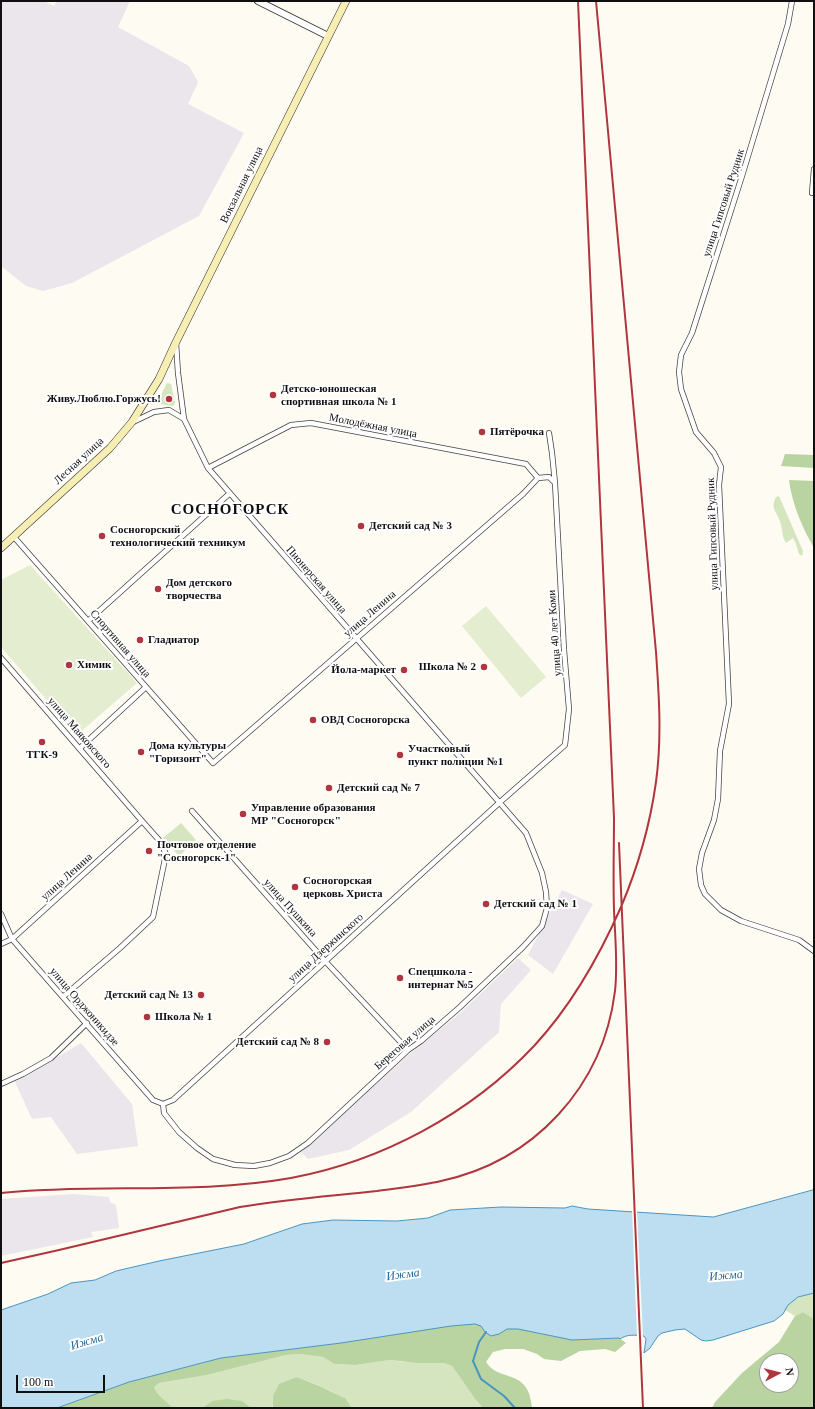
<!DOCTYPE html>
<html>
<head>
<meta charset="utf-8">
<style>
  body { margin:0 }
  #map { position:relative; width:815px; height:1409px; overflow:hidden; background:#fefbf2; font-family:"Times New Roman",serif }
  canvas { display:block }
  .frame { position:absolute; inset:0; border:2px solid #0f0f0f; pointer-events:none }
  .north { position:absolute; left:759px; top:1353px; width:40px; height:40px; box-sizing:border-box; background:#fff; border:1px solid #9f9f9f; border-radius:50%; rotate:83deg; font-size:11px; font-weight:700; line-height:16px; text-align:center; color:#0f0f0f }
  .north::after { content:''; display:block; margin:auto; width:14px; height:18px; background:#b1353e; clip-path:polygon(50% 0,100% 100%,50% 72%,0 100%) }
  .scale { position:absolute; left:16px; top:1375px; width:89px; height:18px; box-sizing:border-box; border:2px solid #0f0f0f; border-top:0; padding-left:5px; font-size:12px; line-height:14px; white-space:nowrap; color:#0f0f0f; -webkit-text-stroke:3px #fff; paint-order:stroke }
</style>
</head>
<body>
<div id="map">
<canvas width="815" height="1409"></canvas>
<div class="frame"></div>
<div class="north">N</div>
<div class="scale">100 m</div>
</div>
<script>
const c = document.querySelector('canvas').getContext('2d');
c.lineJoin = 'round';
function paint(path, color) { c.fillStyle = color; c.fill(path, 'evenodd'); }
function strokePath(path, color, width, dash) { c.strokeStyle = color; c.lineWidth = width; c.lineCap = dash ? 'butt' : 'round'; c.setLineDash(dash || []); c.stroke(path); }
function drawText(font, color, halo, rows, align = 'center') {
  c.font = font + ' "Times New Roman",serif'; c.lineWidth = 4; c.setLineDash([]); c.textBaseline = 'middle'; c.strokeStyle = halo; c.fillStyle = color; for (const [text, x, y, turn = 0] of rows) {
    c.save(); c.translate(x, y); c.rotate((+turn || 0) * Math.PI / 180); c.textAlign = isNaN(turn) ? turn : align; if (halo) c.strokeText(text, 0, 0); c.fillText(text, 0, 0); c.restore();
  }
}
paint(new Path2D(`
  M 1,1 L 44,1 L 54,6 L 57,1 L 130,1 L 118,27 L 189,66 L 198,82 L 188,104 L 244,133 L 199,216 L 72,283 L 43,291 L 26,286 L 1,266 Z
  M 562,890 L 593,904 L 553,974 L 528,955 Z
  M 518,958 L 531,970 L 501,1004 L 499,1032 L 411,1112 L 349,1150 L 308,1159 L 301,1152 L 406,1057 L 459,1014 Z
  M 81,1043 L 132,1104 L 138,1146 L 77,1154 L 51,1117 L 32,1119 L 15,1082 Z
  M 74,1194 L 109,1197 L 110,1202 L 116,1205 L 119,1228 L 91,1232 L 93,1237 L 1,1256 L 1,1199 Z`), '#ebe5ec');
paint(new Path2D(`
  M 167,383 L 171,384 L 175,403 L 173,406 L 160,404 L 159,399 Z
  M 779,496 L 803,551 L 802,556 L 799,554 L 796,544 L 793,538 L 786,543 C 781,534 783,531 780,521 C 777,512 770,509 776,497 Z
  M 181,823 L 196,840 L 179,856 L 163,838 Z
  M 814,1293 L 814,1319 L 803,1312 L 795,1316 L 785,1310 C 793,1297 800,1297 814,1293 Z
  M 300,1354 L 323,1357 L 334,1364 L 355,1365 L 390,1360 L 404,1362 L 444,1363 L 452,1366 L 475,1399 L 483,1408 L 350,1408 L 351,1407 C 340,1392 315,1384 297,1377 L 272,1407 L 273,1408 L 250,1408 L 250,1407 L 212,1401 L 202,1408 L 172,1408 C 166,1399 158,1398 153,1387 L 159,1383 L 207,1375 L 286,1355 Z`), '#d4e5bf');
paint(new Path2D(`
  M 785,454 L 814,455 L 814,468 L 781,466 Z
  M 789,480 L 814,481 L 814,548 C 802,527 792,504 789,480 Z
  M 803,1312 L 814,1319 L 814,1408 L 712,1408 L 715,1402 L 742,1373 L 779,1342 L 795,1316 ZM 767,1361 L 791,1361 L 791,1385 L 767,1385 Z
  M 475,1324 L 481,1326 L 485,1332 L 499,1334 L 507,1329 L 518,1329 L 572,1340 L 619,1338 L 626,1343 L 615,1352 L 605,1349 L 580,1351 L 561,1361 L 544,1359 L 537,1354 L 523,1349 L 505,1349 L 493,1352 L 486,1362 C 499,1383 529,1367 532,1408 L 483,1408 L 475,1399 L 452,1366 L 444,1363 L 417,1363 L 390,1360 L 355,1365 L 334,1364 L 323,1357 L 300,1354 L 286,1355 L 207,1375 L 159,1383 L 154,1387 C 158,1398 166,1399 172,1408 L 57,1408 L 129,1382 L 221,1358 L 341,1343 L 451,1326 Z
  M 297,1377 L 322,1387 L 346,1399 L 351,1407 L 350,1408 L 273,1408 L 273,1396 L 279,1384 Z
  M 227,1399 L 242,1401 L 250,1407 L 202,1408 L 212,1401 Z`), '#b9d4a0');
paint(new Path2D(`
  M 30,565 L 137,683 L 77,735 L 1,647 L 1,580 Z
  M 486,606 L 546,677 L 521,698 L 462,626 Z`), '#e4edd0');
const water = new Path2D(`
  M 814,1190 L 814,1293 L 798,1297 L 788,1305 L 783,1314 L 774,1321 L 713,1340 L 706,1341 L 701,1340 L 685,1329 L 675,1330 L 662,1333 L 658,1336 L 650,1348 L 644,1353 L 646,1339 L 644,1336 C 635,1335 627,1334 620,1339 L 619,1338 L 572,1340 L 518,1329 L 507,1329 L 499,1334 L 491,1336 L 485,1332 L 481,1326 L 475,1324 L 451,1326 L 341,1343 L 221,1358 L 129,1382 L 57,1408 L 1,1408 L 1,1310 L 48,1294 L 71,1283 L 95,1280 L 116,1271 L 159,1261 L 244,1244 L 302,1224 L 333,1220 L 397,1221 L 428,1218 L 450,1210 L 501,1207 L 565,1208 L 572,1206 L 588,1209 L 713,1217 Z`);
paint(water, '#bcdef0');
strokePath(water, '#4b94bf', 1);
paint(new Path2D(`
  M 632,1210 L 637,1210 L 643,1337 L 637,1337 Z`), '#fefbf2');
strokePath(new Path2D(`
  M 486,1332 L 479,1342 L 473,1361 L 481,1379 L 504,1396 L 515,1408`), '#4b94bf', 2);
const minor = new Path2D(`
  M 792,1 L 788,24 L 742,176 L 692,333 L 681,355 L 679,372 L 681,389 L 696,432 L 714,453 L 721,467 L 719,485 L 729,704 L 720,751 L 718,799 L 714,820 L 702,853 L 699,869 L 701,885 L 705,894 L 721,910 L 741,921 L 799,940 L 814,951
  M 812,193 L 814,169
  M 133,422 L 154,412 L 169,410 L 184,419
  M 208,468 L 291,425 L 311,423 L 526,464 L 538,478
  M 538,478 L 549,477 L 555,483
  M 14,537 L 213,763 L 523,494 L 538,478
  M 88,621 L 229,494
  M 1,658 L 142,821 L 159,840 L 166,854 L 153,917 L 120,948 L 64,996
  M 80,748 L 146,687
  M 192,811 L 325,961 L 408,1050
  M 1,914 L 12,939 L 153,1100 L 163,1104
  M 1,944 L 12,939 L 142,821
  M 1,1084 L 23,1074 L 51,1058 L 87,1023
  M 163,1104 L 164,1113 L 179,1132 L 197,1148 L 213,1159 L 235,1165 L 254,1166 L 270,1163 L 289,1156 L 308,1143 L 408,1050 L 421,1041 L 460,1007 L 523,947 L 542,926 L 547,908 L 546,892 L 542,873 L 526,833 L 208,468 L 184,419 L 178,373 L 176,343
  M 163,1104 L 173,1100 L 499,803 L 565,745 L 569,709 L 564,650 L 555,483 L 552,453 L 549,433`);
const tertiary = new Path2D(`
  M 258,1 L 328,36`);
const secondary = new Path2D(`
  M 1,548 L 110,448 L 132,422 L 159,379 L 176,342 L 346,1`);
strokePath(minor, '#424242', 6);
strokePath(tertiary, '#424242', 8);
strokePath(secondary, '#313131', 8);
strokePath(minor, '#fff', 4.5);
strokePath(tertiary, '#fff', 6);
strokePath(secondary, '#f7eeb4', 7);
strokePath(new Path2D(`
  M 619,843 L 643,1408
  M 1,1193 C 97,1183 195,1195 291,1178 C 382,1161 470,1114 534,1046 C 571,1006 599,957 621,907 C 638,867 650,825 656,782 C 662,738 659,695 656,652 L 596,1
  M 1,1263 L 59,1250 L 240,1207 C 285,1199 331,1196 377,1191 C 398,1188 420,1186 441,1181 C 534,1161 603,1087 615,991 C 618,964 615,937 614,910 C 613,879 614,849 614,818 L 578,1`), '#b1353e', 2);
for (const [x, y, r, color] of [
  [273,395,4,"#b1353e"],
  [169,399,4,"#b1353e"],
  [482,432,4,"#b1353e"],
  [361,526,4,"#b1353e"],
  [102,536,4,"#b1353e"],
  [158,589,4,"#b1353e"],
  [140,640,4,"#b1353e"],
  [69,665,4,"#b1353e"],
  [484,667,4,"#b1353e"],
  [404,670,4,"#b1353e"],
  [313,720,4,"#b1353e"],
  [42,742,4,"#b1353e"],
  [141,752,4,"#b1353e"],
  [400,755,4,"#b1353e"],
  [329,788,4,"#b1353e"],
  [243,814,4,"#b1353e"],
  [149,851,4,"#b1353e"],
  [295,887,4,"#b1353e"],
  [486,904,4,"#b1353e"],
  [400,978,4,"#b1353e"],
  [201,995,4,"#b1353e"],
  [147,1017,4,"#b1353e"],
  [327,1042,4,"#b1353e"]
]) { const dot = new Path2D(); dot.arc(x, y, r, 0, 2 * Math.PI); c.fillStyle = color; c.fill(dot); strokePath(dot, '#fff', 1.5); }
drawText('11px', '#0f0f0f', '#fff', [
  ["Вокзальная улица",242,185,-64],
  ["улица Гипсовый Рудник",724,203,-72],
  ["Молодёжная улица",373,426,11],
  ["Лесная улица",79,461,-43],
  ["улица Гипсовый Рудник",713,534,-92],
  ["Пионерская улица",316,580,49],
  ["улица Ленина",370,614,-41],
  ["улица 40 лет Коми",555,633,-94],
  ["Спортивная улица",120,644,49],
  ["улица Маяковского",79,733,49],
  ["улица Ленина",67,877,-42],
  ["улица Пушкина",290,908,48],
  ["улица Дзержинского",326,948,-42],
  ["улица Орджоникидзе",84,1007,49],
  ["Береговая улица",405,1043,-41]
]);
drawText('bold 11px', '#0f0f0f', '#fff', [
  ["Детско-юношеская",281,389],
  ["спортивная школа № 1",281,402],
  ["Живу.Люблю.Горжусь!",161,399,"right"],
  ["Пятёрочка",490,432],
  ["Детский сад № 3",369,526],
  ["Сосногорский",110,530],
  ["технологический техникум",110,543],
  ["Дом детского",166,583],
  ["творчества",166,596],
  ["Гладиатор",148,640],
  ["Химик",77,665],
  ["Школа № 2",476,667,"right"],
  ["Йола-маркет",396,670,"right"],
  ["ОВД Сосногорска",321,720],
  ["Дома культуры",149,746],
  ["\"Горизонт\"",149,759],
  ["Участковый",408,749],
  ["пункт полиции №1",408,762],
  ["ТГК-9",42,755,"center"],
  ["Детский сад № 7",337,788],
  ["Управление образования",251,808],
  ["МР \"Сосногорск\"",251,821],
  ["Почтовое отделение",157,845],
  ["\"Сосногорск-1\"",157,858],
  ["Сосногорская",303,881],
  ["церковь Христа",303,894],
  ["Детский сад № 1",494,904],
  ["Спецшкола -",408,972],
  ["интернат №5",408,985],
  ["Детский сад № 13",193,995,"right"],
  ["Школа № 1",155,1017],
  ["Детский сад № 8",319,1042,"right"]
], 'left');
drawText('italic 12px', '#256694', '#fff', [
  ["Ижма",403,1275,-7],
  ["Ижма",726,1276,-5],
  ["Ижма",87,1342,-16]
]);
c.letterSpacing = '1px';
drawText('bold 15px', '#0f0f0f', '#fff', [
  ["СОСНОГОРСК",230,510]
]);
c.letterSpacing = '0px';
</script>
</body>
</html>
